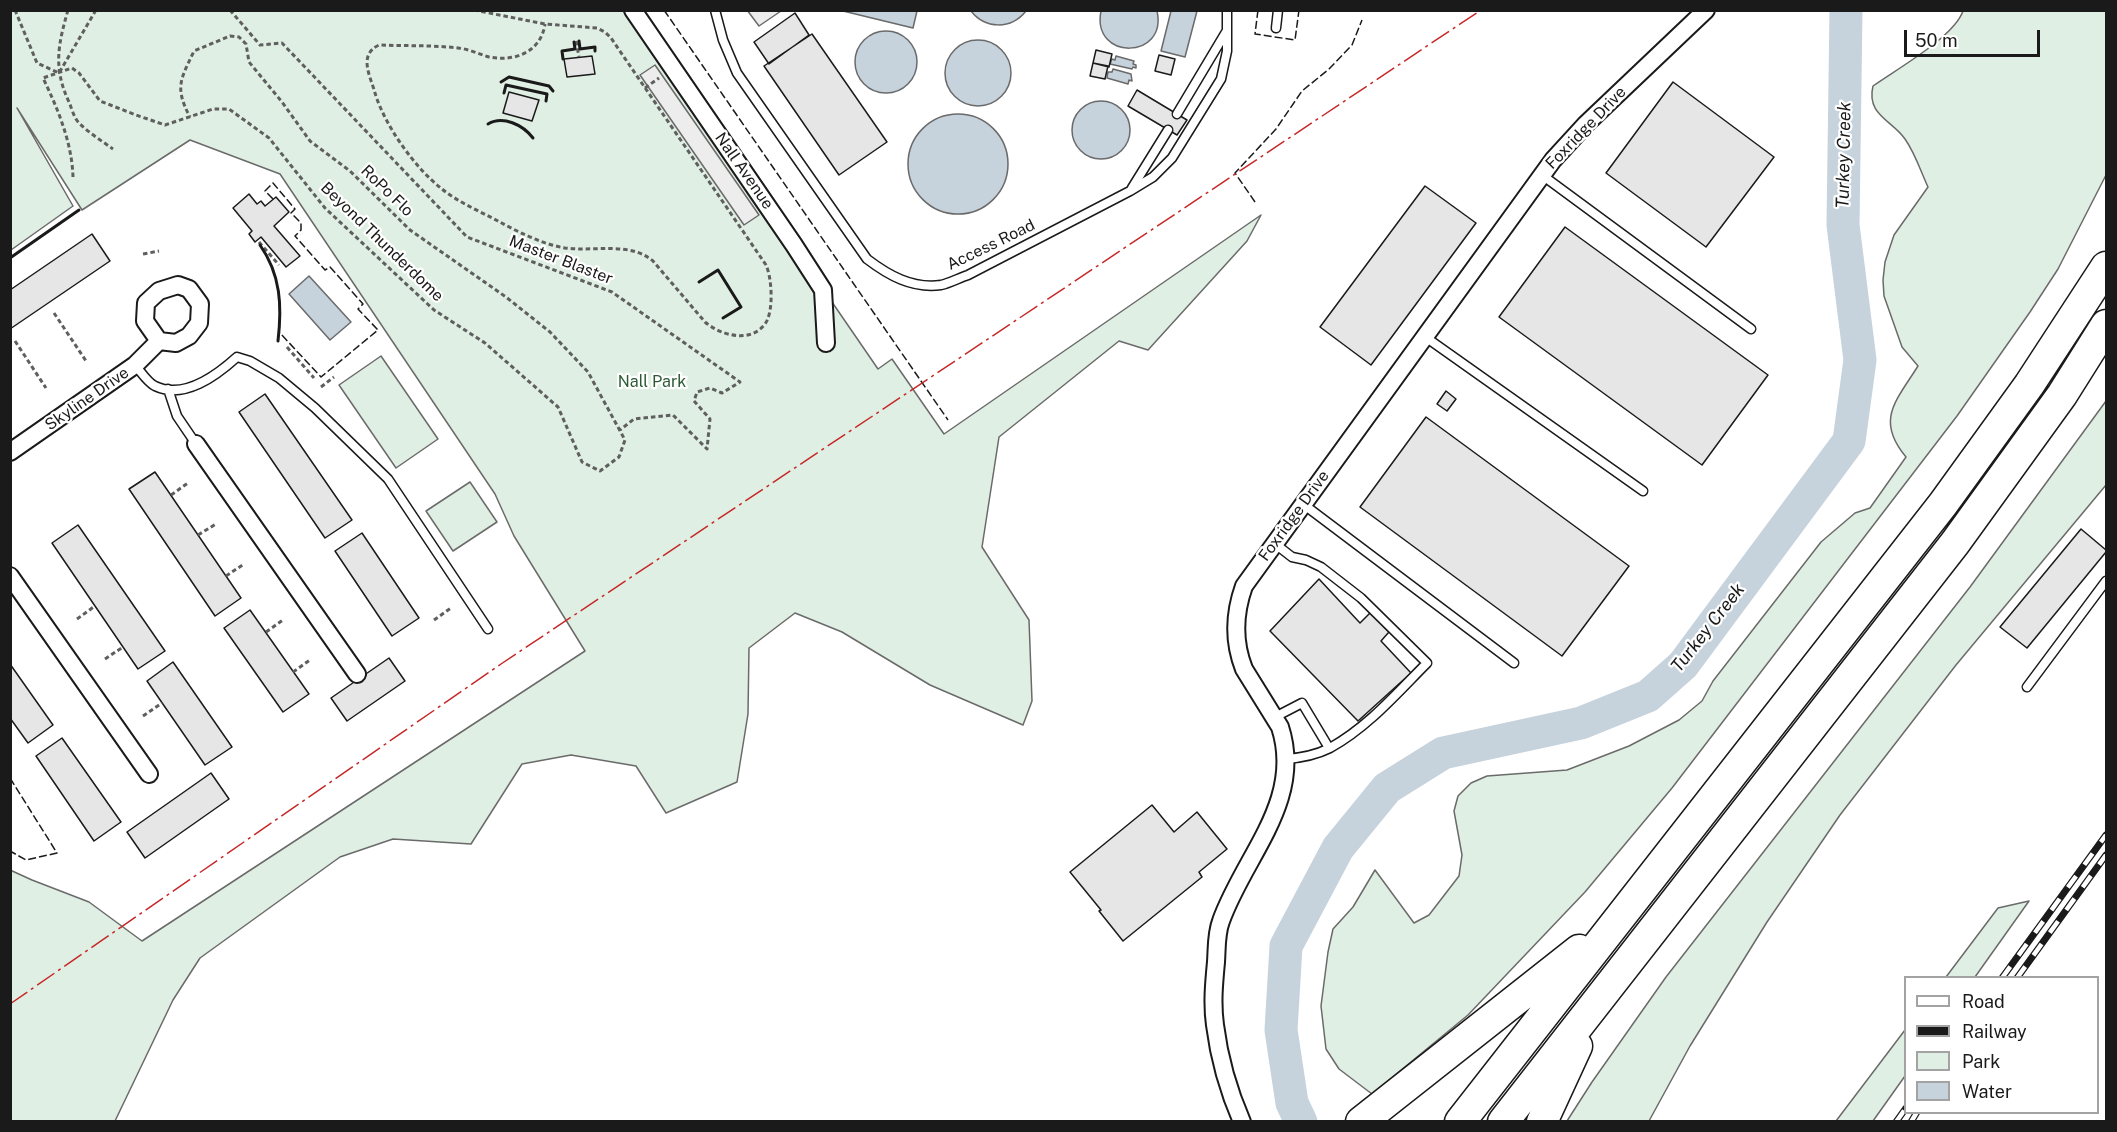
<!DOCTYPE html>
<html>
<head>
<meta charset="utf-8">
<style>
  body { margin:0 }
  #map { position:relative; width:2117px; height:1132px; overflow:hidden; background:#fff; font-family:"Public Sans",sans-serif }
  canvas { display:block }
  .frame { position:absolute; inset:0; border:12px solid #1a1a1a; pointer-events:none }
  .legend { position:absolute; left:1904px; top:976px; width:195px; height:138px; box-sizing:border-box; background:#fff; border:2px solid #a3a3a3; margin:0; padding:8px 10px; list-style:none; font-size:18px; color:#1a1a1a }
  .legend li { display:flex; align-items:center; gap:12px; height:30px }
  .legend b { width:30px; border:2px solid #a3a3a3 }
  .scale { position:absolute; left:1904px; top:30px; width:136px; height:27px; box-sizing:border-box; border:3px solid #1a1a1a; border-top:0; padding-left:8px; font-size:18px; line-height:21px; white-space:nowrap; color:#1a1a1a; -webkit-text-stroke:4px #fff; paint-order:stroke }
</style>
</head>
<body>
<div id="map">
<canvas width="2117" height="1132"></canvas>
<div class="frame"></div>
<ul class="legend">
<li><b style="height:8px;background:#fff"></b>Road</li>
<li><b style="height:8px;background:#1a1a1a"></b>Railway</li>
<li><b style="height:16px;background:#e0efe3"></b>Park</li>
<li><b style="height:16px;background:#c6d2dc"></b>Water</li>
</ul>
<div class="scale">50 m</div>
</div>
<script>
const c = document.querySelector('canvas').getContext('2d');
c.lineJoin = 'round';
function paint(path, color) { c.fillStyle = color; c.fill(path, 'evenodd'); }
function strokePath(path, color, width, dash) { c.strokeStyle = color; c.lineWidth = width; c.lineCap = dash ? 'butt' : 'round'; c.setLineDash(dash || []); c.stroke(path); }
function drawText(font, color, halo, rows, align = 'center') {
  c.font = font + ' "Public Sans",sans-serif'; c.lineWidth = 4.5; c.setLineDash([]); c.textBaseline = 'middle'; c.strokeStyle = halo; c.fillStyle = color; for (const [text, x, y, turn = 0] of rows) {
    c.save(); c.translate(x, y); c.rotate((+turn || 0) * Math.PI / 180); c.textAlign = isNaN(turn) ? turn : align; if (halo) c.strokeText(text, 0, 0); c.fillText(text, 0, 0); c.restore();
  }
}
const green = new Path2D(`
  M 11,11 L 632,11 L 878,369 L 892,359 L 944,434 L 1261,215 L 1247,241 L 1148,350 L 1119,341 L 999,437 L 982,547 L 1029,620 L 1032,701 L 1023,725 L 930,685 L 842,632 L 795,613 L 749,648 L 748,714 L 737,782 L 666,813 L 636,766 L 571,755 L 522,764 L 471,844 L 393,839 L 340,857 L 200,958 L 173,1000 L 115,1121 L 11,1121 L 10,870 L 32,880 L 89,902 L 142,941 L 585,651 L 514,536 L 495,494 L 280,174 L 190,140 L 82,210 L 17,108 L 73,206 L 11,250 Z
  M 1963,11 L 2106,11 L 2106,175 L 2058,269 L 2030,312 L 1957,416 L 1672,788 L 1585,892 L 1468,1015 L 1372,1094 L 1339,1069 L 1326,1049 L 1321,1006 L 1328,952 L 1333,929 L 1353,907 L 1375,870 L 1414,923 L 1429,915 L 1459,876 L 1462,855 L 1454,811 L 1458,796 L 1471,783 L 1487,776 L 1567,770 L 1629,746 L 1679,720 L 1702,701 L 1713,681 L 1821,542 L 1855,513 L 1870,508 L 1906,457 C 1875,420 1896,401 1918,366 L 1902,347 L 1884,296 L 1883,280 L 1885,262 L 1894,235 L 1928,187 C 1921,172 1915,153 1905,139 C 1892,120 1866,115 1873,86 C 1897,69 1954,37 1963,11 Z
  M 381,356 L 438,439 L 396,468 L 339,385 Z
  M 2106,401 L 2106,485 L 1956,665 L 1840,815 L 1767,922 L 1690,1046 L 1649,1121 L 1567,1121 L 1592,1082 L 1666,977 L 1970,587 Z
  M 470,482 L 497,522 L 453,551 L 426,511 Z
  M 2029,901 L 1975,977 L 1946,977 L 1998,908 Z
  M 1905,1030 L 1905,1076 L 1873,1121 L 1836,1121 Z`);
paint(green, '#e0efe3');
strokePath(green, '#6a6a6a', 1.5);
const parking = new Path2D(`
  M 747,10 L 781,10 L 781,11 L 759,26 Z
  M 655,65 L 759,215 L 744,225 L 640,75 Z`);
paint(parking, '#ededed');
strokePath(parking, '#6a6a6a', 1.5);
const water = new Path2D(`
  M 843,11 L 917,11 L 913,28 Z
  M 971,11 L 1026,11 C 1011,30 985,29 971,11 Z
  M 1101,11 L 1157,11 C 1168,60 1091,61 1101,11 Z
  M 1171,11 L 1197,11 L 1185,57 L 1161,51 Z
  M855 62a31 31 0 1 1 62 0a31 31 0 1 1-62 0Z
  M945 73a33 33 0 1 1 66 0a33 33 0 1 1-66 0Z
  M 1116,56 L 1134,61 L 1133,64 L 1136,65 L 1136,68 L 1133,67 L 1132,69 L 1110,64 L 1112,59 L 1115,60 Z
  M 1113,69 L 1131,74 L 1132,81 L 1129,80 L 1128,84 L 1107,78 L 1108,72 L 1112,72 Z
  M1072 130a29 29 0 1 1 58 0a29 29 0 1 1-58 0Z
  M908 164a50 50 0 1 1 100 0a50 50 0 1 1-100 0Z
  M 309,276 L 351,322 L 330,340 L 289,294 Z`);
paint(water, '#c6d2dc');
strokePath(water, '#6a6a6a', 1.5);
strokePath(new Path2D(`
  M 1301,1122 L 1292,1103 L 1281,1030 L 1286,946 L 1338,848 L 1387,788 L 1443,753 L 1581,723 L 1648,696 L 1683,665 L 1849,441 L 1860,360 L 1843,225 L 1846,10`), '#c6d2dc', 33);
const building = new Path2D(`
  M 795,13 L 809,35 L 769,64 L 754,42 Z
  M 812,34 L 887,142 L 839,175 L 764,66 Z
  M 1096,50 L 1112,54 L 1109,67 L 1093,63 Z
  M 1159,55 L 1175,59 L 1171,75 L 1155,71 Z
  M 592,56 L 595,74 L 567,77 L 564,59 Z
  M 1093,63 L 1108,66 L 1105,79 L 1090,76 Z
  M 1673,82 L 1774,157 L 1706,247 L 1606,173 Z
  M 1137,90 L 1187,120 L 1177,135 L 1128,106 Z
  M 509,92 L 539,100 L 532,121 L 503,113 Z
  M 1425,186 L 1476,223 L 1371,365 L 1320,327 Z
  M 249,194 L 257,204 L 261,201 L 265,206 L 276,197 L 289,212 L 274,226 L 300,256 L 286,267 L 261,237 L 255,242 L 249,234 L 252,231 L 233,208 Z
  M 1565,227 L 1768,375 L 1702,465 L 1499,317 Z
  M 92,234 L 110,261 L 10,329 L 10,290 Z
  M 1446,391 L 1456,399 L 1447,411 L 1437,404 Z
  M 265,394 L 352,520 L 325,538 L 239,412 Z
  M 1426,417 L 1629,566 L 1562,656 L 1360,507 Z
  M 155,472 L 241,598 L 215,616 L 129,489 Z
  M 78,525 L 165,651 L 138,669 L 52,543 Z
  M 2081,529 L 2106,550 L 2106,552 L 2027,648 L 2000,627 Z
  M 362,533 L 419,618 L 392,636 L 335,551 Z
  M 1319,579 L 1360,623 L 1371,612 L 1389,632 L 1381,641 L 1411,673 L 1358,721 L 1270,631 Z
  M 250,610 L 309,694 L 283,712 L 224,628 Z
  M 389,658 L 405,681 L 347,721 L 331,698 Z
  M 173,662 L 232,747 L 205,765 L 147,681 Z
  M 10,664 L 53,725 L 28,743 L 10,718 Z
  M 62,738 L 121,822 L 94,841 L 36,756 Z
  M 211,773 L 229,799 L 145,858 L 127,832 Z
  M 1152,805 L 1174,832 L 1197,812 L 1227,849 L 1199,872 L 1202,877 L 1123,941 L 1099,911 L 1101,910 L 1070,872 Z`);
paint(building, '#e6e6e6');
strokePath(building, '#1a1a1a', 1.5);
const lane = new Path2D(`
  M 715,10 L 723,40 L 737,73 L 867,259 C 888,275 912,289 941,285 C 950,283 959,278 968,275 L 1130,191 L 1153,177 L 1172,158 L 1221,79 L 1227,51 L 1227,10
  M 1276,28 L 1278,10
  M 1177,114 L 1226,32
  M 1542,175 L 1751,329
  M 1132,188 L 1168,130
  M 1424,336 L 1643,491
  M 135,365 C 141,372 148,383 155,386 C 184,400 216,376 237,357 L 250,361 L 279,378 L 315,408 L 388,479 L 488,629
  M 168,389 L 177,416 L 196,444
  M 1303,504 L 1514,663
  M 1274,543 L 1292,557 L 1306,560 L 1321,567 L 1361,598 L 1427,663 C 1397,693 1368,727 1330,748 C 1316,755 1301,758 1285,759
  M 2027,687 L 2106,581
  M 1275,717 L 1302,703 L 1329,748`);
const street = new Path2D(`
  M 633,10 L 794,245 L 823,290 L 826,343
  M 178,285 L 189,289 L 200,304 L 199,323 L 189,336 L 176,343 L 159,341 L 145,321 L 146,303 L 159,291 Z
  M 196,444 L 357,674
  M 10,452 L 135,365 L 159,341
  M 10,576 L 149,774
  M 1242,1122 C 1229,1092 1219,1057 1215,1025 C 1212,1004 1214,983 1216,962 C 1217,948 1216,934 1221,921 C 1244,856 1304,801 1280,727 L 1244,669 C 1233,641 1234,614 1244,586 L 1553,160 L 1586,124 L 1706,10`);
const highway = new Path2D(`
  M 1361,1122 L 1579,950
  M 1460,1122 L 1943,504 L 2029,385 L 2106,267
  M 1503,1122 L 1955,543 L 2062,395 L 2106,325
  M 1542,1122 L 1577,1046`);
strokePath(lane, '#1a1a1a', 11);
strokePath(street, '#1a1a1a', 20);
strokePath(highway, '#1a1a1a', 33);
strokePath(new Path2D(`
  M 15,10 L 37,63 L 59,73 L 96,10
  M 68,10 C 58,45 53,68 69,102 C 72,109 74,118 79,123 C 89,133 102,141 113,149
  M 230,10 L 260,45 L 282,43 L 467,237 L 612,292 L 740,382 L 722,393 L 710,388 L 697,392 L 694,401 L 710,419 L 707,449 L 673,415 L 634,419 L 620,430
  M 474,10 L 545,24 L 597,28 L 605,32 L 611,38 L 766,265 C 772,278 774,312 765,324 C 750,344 720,335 705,322 L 653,261 C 629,241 595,252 565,248 C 542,244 518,232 498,221 C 479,211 458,202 442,189 C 415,168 385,126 375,93 C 370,75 358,55 379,45 C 405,46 432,45 458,48 C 469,49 479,54 489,57 C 515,62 541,52 545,24
  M 576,41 L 579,57
  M 645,88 L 659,78
  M 73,177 C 72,143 58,109 43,78 L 72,68 L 79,73 L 100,101 L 136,115 L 165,125 L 213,109 L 229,109 L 269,138 L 325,208 L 434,310 L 485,343 L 558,407 L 582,462 L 600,471 L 619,457 L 625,440 L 588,372 L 550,332 L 506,297 L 410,230 L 350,171 L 310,141 L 282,102 L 249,62 L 246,44 L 239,37 L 230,36 L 194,51 C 181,79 174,87 190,117
  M 259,242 L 279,265
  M 143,254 L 159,251
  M 54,313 L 86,361
  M 15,341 L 46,388
  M 287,347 L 314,378
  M 321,387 L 334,377
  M 171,495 L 188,483
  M 198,535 L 216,524
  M 226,576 L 244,564
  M 77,619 L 95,606
  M 434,620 L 451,608
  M 266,632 L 283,620
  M 105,659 L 123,647
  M 293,672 L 310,660
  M 143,716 L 162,703`), '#5f5f5f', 3, [4.5, 3]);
strokePath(lane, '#fff', 8);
strokePath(street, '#fff', 16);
strokePath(highway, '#fff', 30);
const rail = new Path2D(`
  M 2002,978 L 2106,835
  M 2017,978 L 2106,855
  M 1896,1122 L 1906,1108
  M 1911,1122 L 1917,1112`);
strokePath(rail, '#1a1a1a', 7);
strokePath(rail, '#fff', 4.5, [14]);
strokePath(new Path2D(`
  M 664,10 L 948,420
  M 1258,10 L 1255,34 L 1295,40 L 1299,10
  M 273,199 L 265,191 L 273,183 L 295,209 L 291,213 L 301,223 L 301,230 L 295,236 L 325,270 L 330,267 L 363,304 L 358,309 L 378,330 L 321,377 L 279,332
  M 1255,202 L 1235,173 L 1276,129 L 1302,91 L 1329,69 L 1352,45 L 1362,20
  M 10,778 L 57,853 L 26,860 L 10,851`), '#1a1a1a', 1.5, [8, 3]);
strokePath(new Path2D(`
  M 579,41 L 580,49 L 595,47 L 595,51
  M 563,59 L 562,51 L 575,49 L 574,42
  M 501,82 L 509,77 L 549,86 L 553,91
  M 504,93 L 506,85 L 547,94 L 546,101
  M 488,124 C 503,115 523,125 533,138
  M 260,245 C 281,275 282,306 278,341
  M 10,258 L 79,210
  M 699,282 L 718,270 L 741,307 L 723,318`), '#1a1a1a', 3);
strokePath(new Path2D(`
  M 10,1004 L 501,664 L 1481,10`), '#c62828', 1.5, [21, 4.5, 3, 4.5]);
drawText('16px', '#1a1a1a', '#fff', [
  ["Foxridge Drive",1586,128,-46],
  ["Nall Avenue",744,171,55],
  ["RoPo Flo",387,191,44],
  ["Beyond Thunderdome",382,242,44],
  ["Access Road",991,245,-26],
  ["Master Blaster",561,260,21],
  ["Skyline Drive",87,399,-35],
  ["Foxridge Drive",1294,516,-54]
]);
drawText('16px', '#2b5a34', '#fff', [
  ["Nall Park",652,382]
]);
drawText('italic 18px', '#1a1a1a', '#fff', [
  ["Turkey Creek",1844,155,-89],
  ["Turkey Creek",1708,628,-52]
]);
</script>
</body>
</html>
